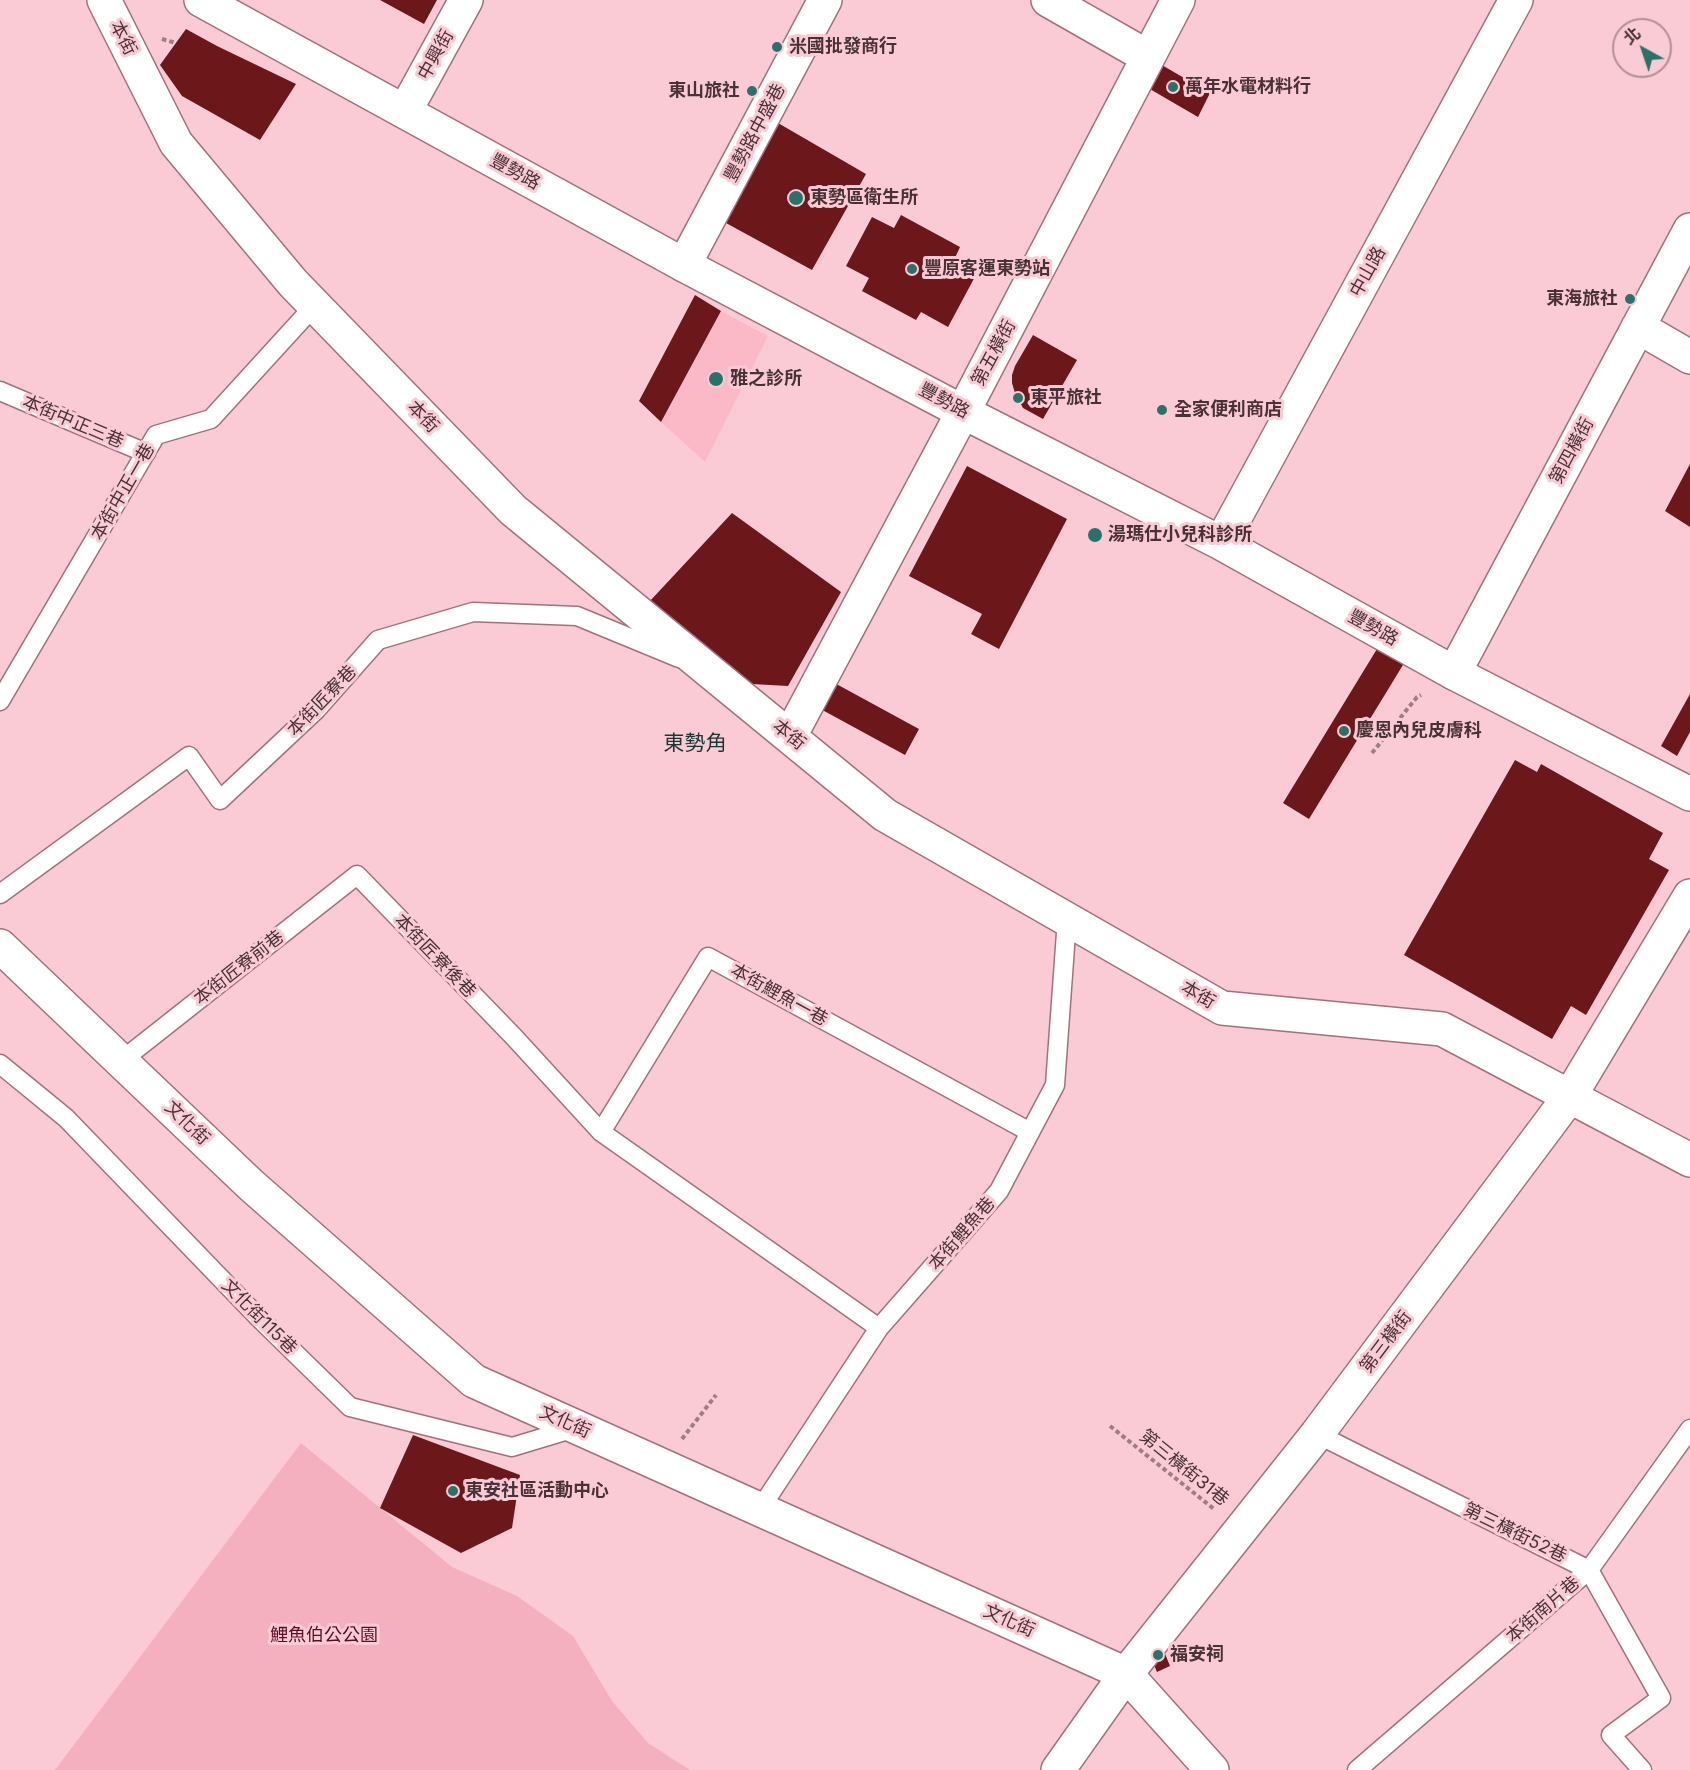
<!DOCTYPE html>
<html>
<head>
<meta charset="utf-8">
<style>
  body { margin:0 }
  #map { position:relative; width:1690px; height:1770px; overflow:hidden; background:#facbd5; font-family:Inter,"Noto Sans TC",sans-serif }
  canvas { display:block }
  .north { position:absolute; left:1612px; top:18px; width:60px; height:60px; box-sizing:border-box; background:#facbd5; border:2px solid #b38e96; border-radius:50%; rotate:320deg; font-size:16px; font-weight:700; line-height:24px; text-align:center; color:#493237 }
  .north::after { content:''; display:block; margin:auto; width:21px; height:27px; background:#2a7269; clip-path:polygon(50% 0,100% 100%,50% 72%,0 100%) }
</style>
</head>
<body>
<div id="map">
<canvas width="1690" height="1770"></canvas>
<div class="north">北</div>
</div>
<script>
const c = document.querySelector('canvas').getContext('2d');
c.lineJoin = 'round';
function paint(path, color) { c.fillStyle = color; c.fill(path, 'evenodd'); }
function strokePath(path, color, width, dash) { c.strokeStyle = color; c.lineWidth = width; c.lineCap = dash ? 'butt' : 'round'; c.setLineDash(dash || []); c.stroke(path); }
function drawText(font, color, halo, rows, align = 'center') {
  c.font = font + ' Inter,"Noto Sans TC",sans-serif'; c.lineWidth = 6; c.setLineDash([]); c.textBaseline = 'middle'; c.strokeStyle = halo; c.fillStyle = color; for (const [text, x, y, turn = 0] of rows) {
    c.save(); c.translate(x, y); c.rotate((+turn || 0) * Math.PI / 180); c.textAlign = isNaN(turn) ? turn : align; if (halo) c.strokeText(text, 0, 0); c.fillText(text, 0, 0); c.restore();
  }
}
paint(new Path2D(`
  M 721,311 L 768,336 L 705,462 L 661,422 Z`), '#fbb9c7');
paint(new Path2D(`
  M 301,1443 L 452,1567 L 517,1596 L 573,1636 L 612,1701 L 648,1743 L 690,1770 L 55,1770 Z`), '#f4b0bf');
paint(new Path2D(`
  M 380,0 L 437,0 L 424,24 Z
  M 186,29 L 217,46 L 296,84 L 260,140 L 182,96 L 160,65 Z
  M 1148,57 L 1210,93 L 1198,117 L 1136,81 Z
  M 778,123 L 866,174 L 812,270 L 726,223 Z
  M 901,215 L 960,247 L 954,260 L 977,273 L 948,327 L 921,312 L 916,320 L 862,291 L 869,278 L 846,266 L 872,217 L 894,228 Z
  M 695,295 L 721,311 L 661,422 L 639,401 Z
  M 1033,335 L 1077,360 L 1043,419 L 1023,408 L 1015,393 L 1012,383 L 1012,375 L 1015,366 Z
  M 1690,464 L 1690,527 L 1665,511 Z
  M 967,466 L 1067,519 L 999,649 L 971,634 L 982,614 L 909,576 Z
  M 732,513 L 841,592 L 788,686 L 752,684 L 650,601 Z
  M 1380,644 L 1406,660 L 1309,819 L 1283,803 Z
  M 829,680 L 919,729 L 905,755 L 815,706 Z
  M 1690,694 L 1690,732 L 1677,756 L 1661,746 Z
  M 1515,760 L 1537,772 L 1541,764 L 1663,833 L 1649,859 L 1669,870 L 1586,1015 L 1571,1006 L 1552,1039 L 1404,955 Z
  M 413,1435 L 520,1475 L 512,1528 L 461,1553 L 380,1508 Z
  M 1159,1639 L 1170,1666 L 1157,1672 L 1145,1644 Z`), '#6c1719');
const service = new Path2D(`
  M 0,391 L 146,453
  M 0,701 L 156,435 L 211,419 L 315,305
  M 0,894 L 189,756 L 220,800 L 316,710 L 378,640 L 473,612 L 577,616 L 679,658
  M 121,1061 L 357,875 L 514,1037 L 601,1132 L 879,1328
  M 0,1064 L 66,1118 L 258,1317 L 350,1407 L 512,1447 L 575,1428
  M 601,1132 L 708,957 L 1030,1132
  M 1317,1434 L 1589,1570
  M 760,1509 L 879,1328 L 999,1191 L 1055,1085 L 1067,919
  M 1589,1570 L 1661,1698 L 1611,1735 L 1642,1770
  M 1357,1770 L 1589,1570 L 1690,1429`);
const minor = new Path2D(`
  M 104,0 L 176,143 L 293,283 L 513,510 L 885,815 L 1222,1008 L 1442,1029 L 1690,1160
  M 1048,0 L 1148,57
  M 405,111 L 466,0
  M 684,265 L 825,0
  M 1638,327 L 1690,357
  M 1454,673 L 1690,230
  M 790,736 L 963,412 L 1178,0
  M 0,946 L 251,1185 L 474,1381 L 1126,1674 L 1212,1770
  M 1058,1770 L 1126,1674 L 1317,1434 L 1570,1096 L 1690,896`);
const tertiary = new Path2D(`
  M 201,0 L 684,265 L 963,412 L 1221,543 L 1454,673 L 1690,794
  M 1221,543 L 1516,0`);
strokePath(service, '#a4707c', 21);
strokePath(minor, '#a4707c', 36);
strokePath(tertiary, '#a4707c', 36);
strokePath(new Path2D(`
  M 162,39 L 176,43
  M 1372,753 L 1417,697 L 1421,695
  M 1110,1426 L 1214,1509
  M 682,1439 L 716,1395`), '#a07d84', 4, [4.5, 3]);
strokePath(service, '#fff', 18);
strokePath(minor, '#fff', 33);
strokePath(tertiary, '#fff', 33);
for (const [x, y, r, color] of [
  [777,47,6,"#2a7269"],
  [1173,87,6,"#2a7269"],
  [752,91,6,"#2a7269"],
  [796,198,8,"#2a7269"],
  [912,269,6,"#2a7269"],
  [1630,299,6,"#2a7269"],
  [716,379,8,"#2a7269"],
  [1018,398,6,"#2a7269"],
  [1162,410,6,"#2a7269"],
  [1095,535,8,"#2a7269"],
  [1344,731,6,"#2a7269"],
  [453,1491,6,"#2a7269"],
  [1158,1655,6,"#2a7269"]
]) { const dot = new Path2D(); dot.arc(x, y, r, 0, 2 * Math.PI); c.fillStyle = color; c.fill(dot); strokePath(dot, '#facbd5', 2); }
drawText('18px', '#493237', '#facbd5', [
  ["本街",123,38,63],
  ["中興街",436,55,-61],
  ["豐勢路中盛巷",755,133,-62],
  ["豐勢路",515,172,29],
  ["中山路",1368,272,-61],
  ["第五橫街",994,353,-62],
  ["豐勢路",944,401,28],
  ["本街",423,417,46],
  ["本街中正三巷",73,422,23],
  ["第四橫街",1572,451,-62],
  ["本街中正一巷",123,492,-60],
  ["豐勢路",1373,628,29],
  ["本街匠寮巷",322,701,-46],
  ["本街",789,735,39],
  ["本街匠寮後巷",435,956,46],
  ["本街匠寮前巷",239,968,-38],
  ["本街鯉魚一巷",779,995,29],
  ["本街",1198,995,30],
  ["文化街",187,1123,44],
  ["本街鯉魚巷",962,1234,-49],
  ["文化街115巷",259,1317,45],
  ["第三橫街",1386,1342,-53],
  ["文化街",565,1422,24],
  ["第三橫街31巷",1184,1468,39],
  ["第三橫街52巷",1515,1533,26],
  ["本街南片巷",1543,1610,-41],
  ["文化街",1009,1621,24]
]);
drawText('bold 18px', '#493237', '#facbd5', [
  ["米國批發商行",789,47],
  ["萬年水電材料行",1185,87],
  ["東山旅社",740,91,"right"],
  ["東勢區衛生所",810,198],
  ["豐原客運東勢站",924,269],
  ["東海旅社",1618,299,"right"],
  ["雅之診所",730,379],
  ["東平旅社",1030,398],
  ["全家便利商店",1174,410],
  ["湯瑪仕小兒科診所",1108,535],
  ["慶恩內兒皮膚科",1356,731],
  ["東安社區活動中心",465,1491],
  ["福安祠",1170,1655]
], 'left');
drawText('18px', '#580e29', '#facbd5', [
  ["鯉魚伯公公園",324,1636]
]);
drawText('21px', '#163733', '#facbd5', [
  ["東勢角",695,744]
]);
</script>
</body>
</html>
